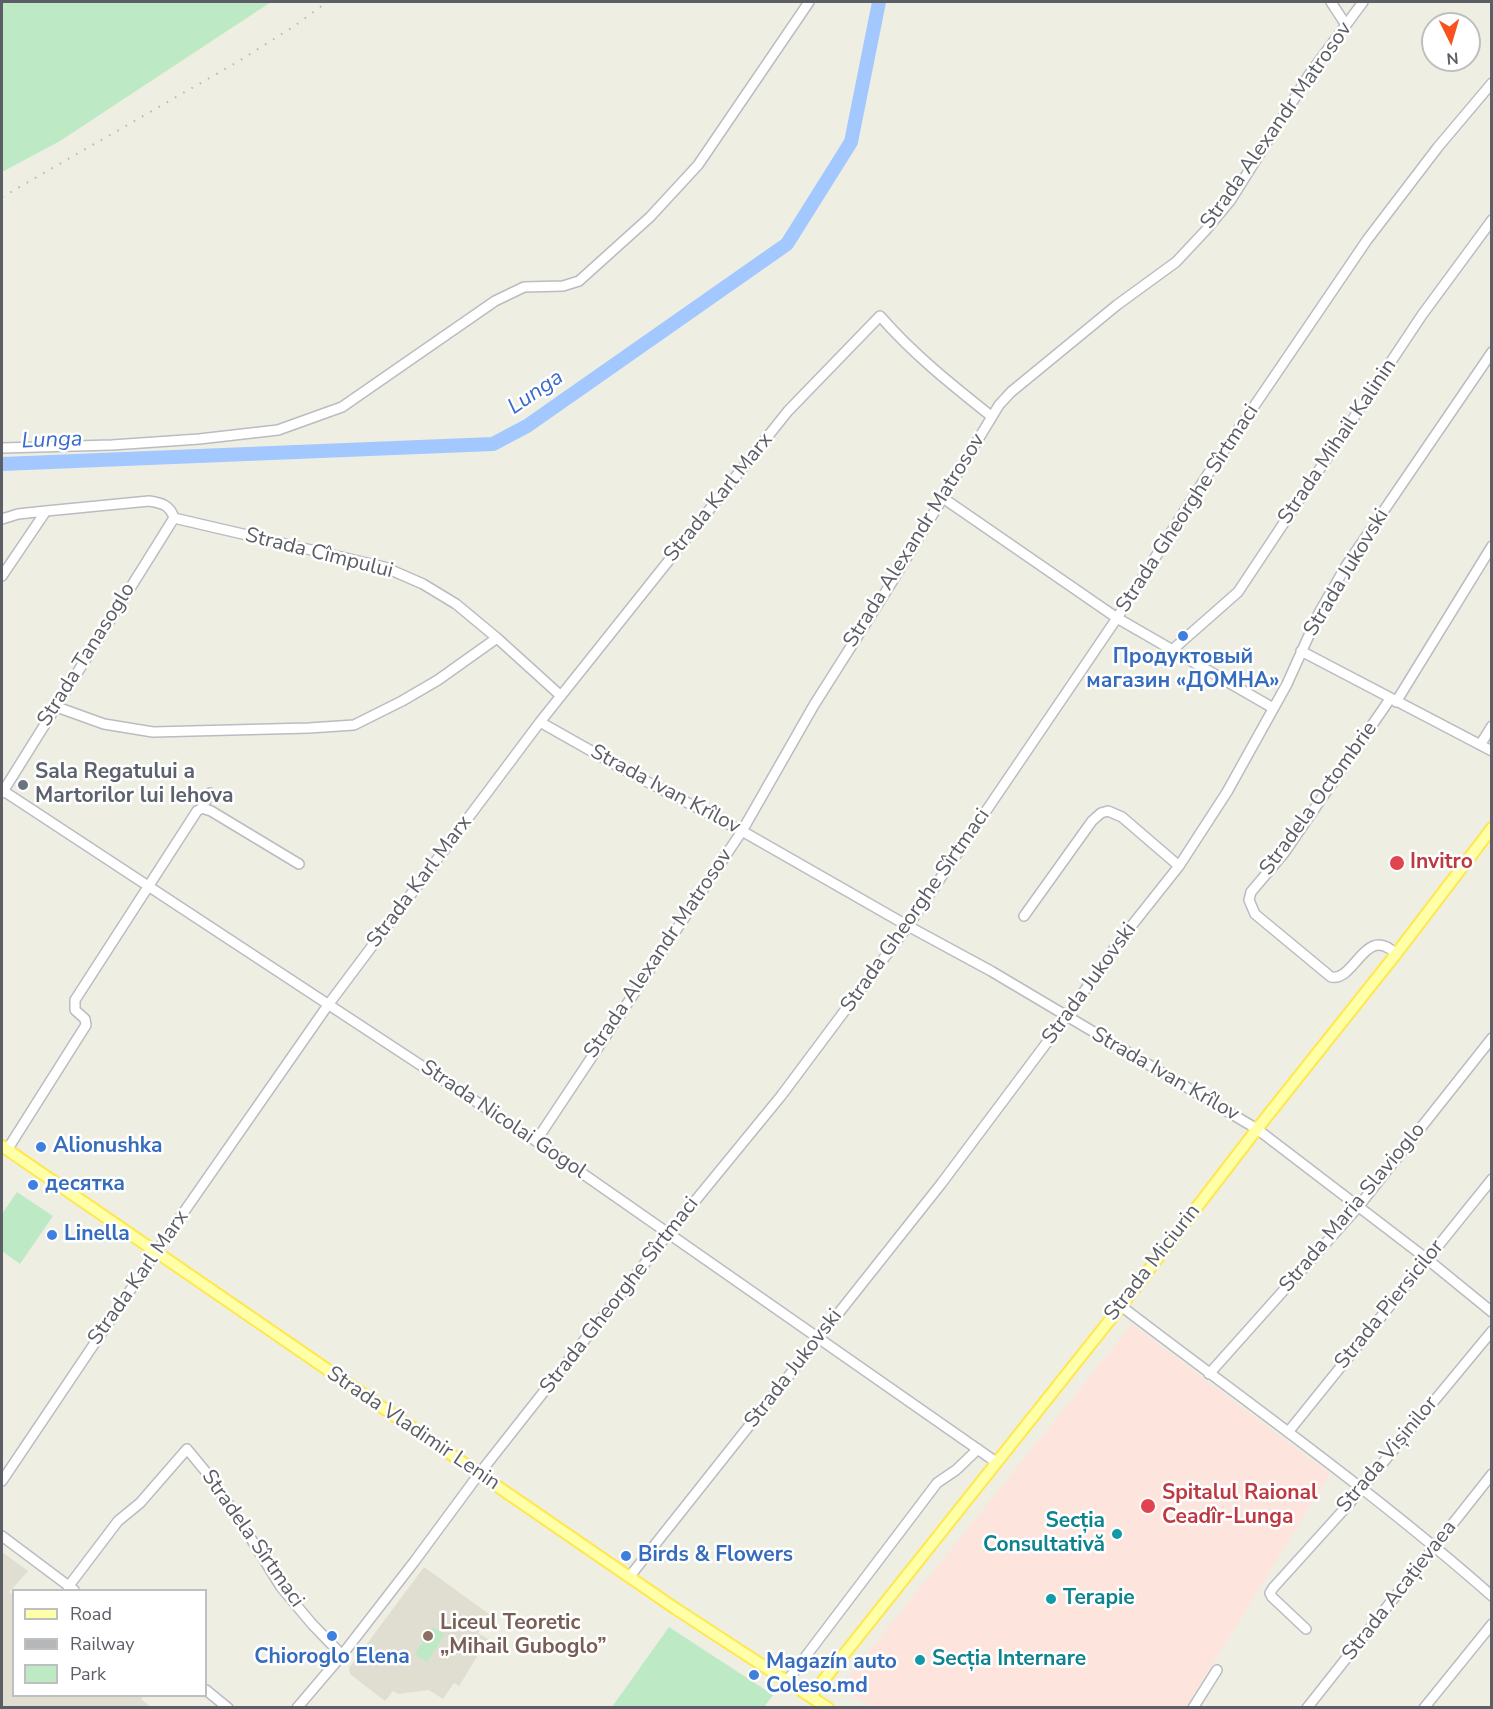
<!DOCTYPE html>
<html>
<head>
<meta charset="utf-8">
<style>
  body { margin:0 }
  #map { position:relative; width:1493px; height:1709px; overflow:hidden; background:#efeee2; font-family:"Nunito Sans",sans-serif }
  canvas { display:block }
  .frame { position:absolute; inset:0; border:3px solid #5b5e65; pointer-events:none }
  .legend { position:absolute; left:12px; top:1589px; width:195px; height:108px; box-sizing:border-box; background:#fff; border:2px solid #bdbfc1; margin:0; padding:8px 10px; list-style:none; font-size:18px; color:#5b5e65 }
  .legend li { display:flex; align-items:center; gap:12px; height:30px }
  .legend b { width:30px; border:2px solid #bdbfc1 }
  .north { position:absolute; left:1421px; top:12px; width:60px; height:60px; box-sizing:border-box; background:#fff; border:2px solid #bdbfc1; border-radius:50%; rotate:175deg; font-size:16px; font-weight:700; line-height:24px; text-align:center; color:#5b5e65 }
  .north::after { content:''; display:block; margin:auto; width:21px; height:27px; background:#f8531f; clip-path:polygon(50% 0,100% 100%,50% 72%,0 100%) }
</style>
</head>
<body>
<div id="map">
<canvas width="1493" height="1709"></canvas>
<div class="frame"></div>
<ul class="legend">
<li><b style="height:8px;background:#ffffa7"></b>Road</li>
<li><b style="height:8px;background:#b6b7b8"></b>Railway</li>
<li><b style="height:16px;background:#bde9c4"></b>Park</li>
</ul>
<div class="north">N</div>
</div>
<script>
const c = document.querySelector('canvas').getContext('2d');
c.lineJoin = 'round';
function paint(path, color) { c.fillStyle = color; c.fill(path, 'evenodd'); }
function strokePath(path, color, width, dash) { c.strokeStyle = color; c.lineWidth = width; c.lineCap = dash ? 'butt' : 'round'; c.setLineDash(dash || []); c.stroke(path); }
function drawText(font, color, halo, rows, align = 'center') {
  c.font = font + ' "Nunito Sans",sans-serif'; c.lineWidth = 5; c.setLineDash([]); c.textBaseline = 'middle'; c.strokeStyle = halo; c.fillStyle = color; for (const [text, x, y, turn = 0] of rows) {
    c.save(); c.translate(x, y); c.rotate((+turn || 0) * Math.PI / 180); c.textAlign = isNaN(turn) ? turn : align; if (halo) c.strokeText(text, 0, 0); c.fillText(text, 0, 0); c.restore();
  }
}
paint(new Path2D(`
  M 2,1552 L 28,1571 L 9,1592 L 14,1595 L 14,1696 L 144,1696 L 141,1699 L 151,1707 L 2,1707 Z
  M 424,1567 L 489,1614 L 478,1633 L 488,1639 L 459,1686 L 454,1683 L 443,1699 L 429,1690 L 398,1694 L 393,1691 L 385,1701 L 350,1674 L 349,1668 Z`), '#dfded1');
paint(new Path2D(`
  M 1132,1324 L 1330,1474 L 1186,1707 L 871,1707 L 840,1687 Z`), '#fde5dd');
paint(new Path2D(`
  M 2,2 L 271,2 L 60,141 L 2,172 Z
  M 17,1192 L 53,1216 L 20,1264 L 2,1251 L 2,1214 Z
  M 432,1627 L 445,1634 L 427,1662 L 415,1654 Z
  M 669,1627 L 773,1695 L 764,1707 L 612,1707 Z`), '#bde9c4');
strokePath(new Path2D(`
  M 2,464 L 493,444 L 527,426 L 787,244 L 851,142 L 879,2`), '#a2c8ff', 14);
const minor = new Path2D(`
  M 1331,2 L 1346,25
  M 2,448 L 112,445 L 199,439 L 278,430 L 342,407 L 495,301 L 524,287 L 563,286 L 579,281 L 650,217 L 698,165 L 809,2
  M 943,498 L 1117,618 L 1273,708
  M 2,519 L 18,514 L 46,511
  M 2,576 L 46,511 L 149,501 C 162,503 170,505 174,518 L 384,567 L 423,584 L 456,604 L 497,638 L 561,696
  M 1171,651 L 1238,592 L 1422,315 L 1492,220
  M 1301,651 L 1492,751
  M 1390,699 L 1284,853 L 1251,892 L 1249,900 L 1255,914 L 1331,977 C 1355,982 1365,923 1396,954
  M 1396,702 L 1492,546
  M 54,706 L 104,724 L 153,732 L 309,728 L 354,725 L 402,701 L 438,680 L 497,638
  M 540,722 L 632,774 L 742,831 L 908,926 L 991,971 L 1257,1129 L 1427,1259 L 1492,1312
  M 1480,745 L 1492,726
  M 2,790 L 536,1141 L 996,1462
  M 2,793 L 174,518
  M 202,808 L 211,811 L 299,864
  M 1024,916 L 1092,821 L 1101,813 L 1108,811 L 1122,817 L 1179,866
  M 536,1141 L 742,831 L 814,705 L 890,585 L 999,405 L 1011,392 L 1117,305 L 1176,262 L 1206,230 L 1230,201 L 1311,72 L 1363,2
  M 7,1150 L 86,1025 L 85,1019 L 75,1010 L 75,1000 L 197,811 L 202,808 L 210,793
  M 1121,1306 C 1245,1401 1374,1492 1492,1596
  M 1209,1374 L 1358,1207 L 1492,1038
  M 1289,1431 L 1492,1179
  M 2,1481 L 156,1252 L 328,1005 L 540,722 L 788,411 L 880,316 C 913,354 952,385 991,416
  M 2,1536 L 74,1590
  M 630,1576 L 941,1184 L 1066,1017 L 1121,939 L 1179,866 L 1227,792 L 1287,684 L 1319,613 L 1346,566 L 1492,352
  M 68,1587 L 118,1521 L 140,1503 L 187,1449 L 206,1472 L 237,1516 L 281,1587 L 312,1624 L 342,1655
  M 1306,1629 L 1272,1597 L 1270,1593 L 1273,1588 L 1348,1505 L 1492,1331
  M 787,1681 L 937,1483 L 956,1470 L 978,1449
  M 206,1690 L 228,1708
  M 297,1708 L 342,1655 L 414,1562 L 479,1474 L 668,1234 L 781,1096 L 908,926 L 1117,618 L 1206,477 L 1367,240 L 1438,147 L 1492,83
  M 1193,1708 L 1217,1670
  M 1307,1708 L 1492,1474
  M 1424,1708 L 1492,1624`);
const major = new Path2D(`
  M 2,1146 L 676,1609 L 828,1708
  M 811,1696 L 1121,1306 L 1257,1129 L 1396,954 L 1492,828`);
strokePath(minor, '#babcc3', 12);
strokePath(major, '#fee84d', 14);
strokePath(minor, '#fff', 9);
strokePath(major, '#ffffa7', 10);
strokePath(new Path2D(`
  M 2,197 L 239,61 L 293,27 L 327,2`), '#b6b7b8', 2, [1.5, 8]);
for (const [x, y, r, color] of [
  [1183,636,6,"#3f7fe0"],
  [23,785,6,"#6b7280"],
  [1397,863,8,"#e0444e"],
  [41,1147,6,"#3f7fe0"],
  [33,1185,6,"#3f7fe0"],
  [52,1235,6,"#3f7fe0"],
  [1148,1506,8,"#e0444e"],
  [1117,1534,6,"#0f9aa8"],
  [626,1556,6,"#3f7fe0"],
  [1051,1599,6,"#0f9aa8"],
  [332,1636,6,"#3f7fe0"],
  [428,1636,6,"#8d6e63"],
  [920,1660,6,"#0f9aa8"],
  [754,1675,6,"#3f7fe0"]
]) { const dot = new Path2D(); dot.arc(x, y, r, 0, 2 * Math.PI); c.fillStyle = color; c.fill(dot); strokePath(dot, '#fff', 2); }
drawText('21px', '#5b5e65', '#fff', [
  ["Strada Alexandr Matrosov",1277,126,-55],
  ["Strada Mihail Kalinin",1338,442,-56],
  ["Strada Karl Marx",719,498,-51],
  ["Strada Gheorghe Sîrtmaci",1188,509,-57],
  ["Strada Alexandr Matrosov",915,541,-58],
  ["Strada Cîmpului",319,554,14],
  ["Strada Jukovski",1347,573,-59],
  ["Strada Tanasoglo",87,655,-58],
  ["Strada Ivan Krîlov",665,790,28],
  ["Stradela Octombrie",1319,799,-54],
  ["Strada Karl Marx",420,882,-53],
  ["Strada Gheorghe Sîrtmaci",916,911,-55],
  ["Strada Alexandr Matrosov",659,954,-56],
  ["Strada Jukovski",1090,984,-54],
  ["Strada Ivan Krîlov",1165,1075,30],
  ["Strada Nicolai Gogol",503,1120,34],
  ["Strada Maria Slavioglo",1353,1208,-50],
  ["Strada Miciurin",1153,1263,-52],
  ["Strada Karl Marx",139,1278,-55],
  ["Strada Gheorghe Sîrtmaci",620,1296,-52],
  ["Strada Piersicilor",1390,1305,-51],
  ["Strada Jukovski",794,1369,-52],
  ["Strada Vladimir Lenin",413,1429,34],
  ["Strada Vișinilor",1388,1455,-50],
  ["Stradela Sîrtmaci",252,1539,55],
  ["Strada Acațievaea",1400,1591,-52]
]);
drawText('bold 21px', '#366cbe', '#fff', [
  ["Продуктовый",1183,658,"center"],
  ["магазин «ДОМНА»",1183,682,"center"],
  ["Alionushka",53,1147],
  ["десятка",45,1185],
  ["Linella",64,1235],
  ["Birds & Flowers",638,1556],
  ["Chioroglo Elena",332,1658,"center"],
  ["Magazín auto",766,1663],
  ["Coleso.md",766,1687]
], 'left');
drawText('bold 21px', '#5b616d', '#fff', [
  ["Sala Regatului a",35,773],
  ["Martorilor lui Iehova",35,797]
], 'left');
drawText('bold 21px', '#be3a42', '#fff', [
  ["Invitro",1410,863],
  ["Spitalul Raional",1162,1494],
  ["Ceadîr-Lunga",1162,1518]
], 'left');
drawText('bold 21px', '#0d838f', '#fff', [
  ["Secția",1105,1522,"right"],
  ["Consultativă",1105,1546,"right"],
  ["Terapie",1063,1599],
  ["Secția Internare",932,1660]
], 'left');
drawText('bold 21px', '#785e54', '#fff', [
  ["Liceul Teoretic",440,1624],
  ["„Mihail Guboglo”",440,1648]
], 'left');
drawText('italic 22px', '#3a6acd', '#fff', [
  ["Lunga",536,393,-34],
  ["Lunga",52,441,-2]
]);
</script>
</body>
</html>
